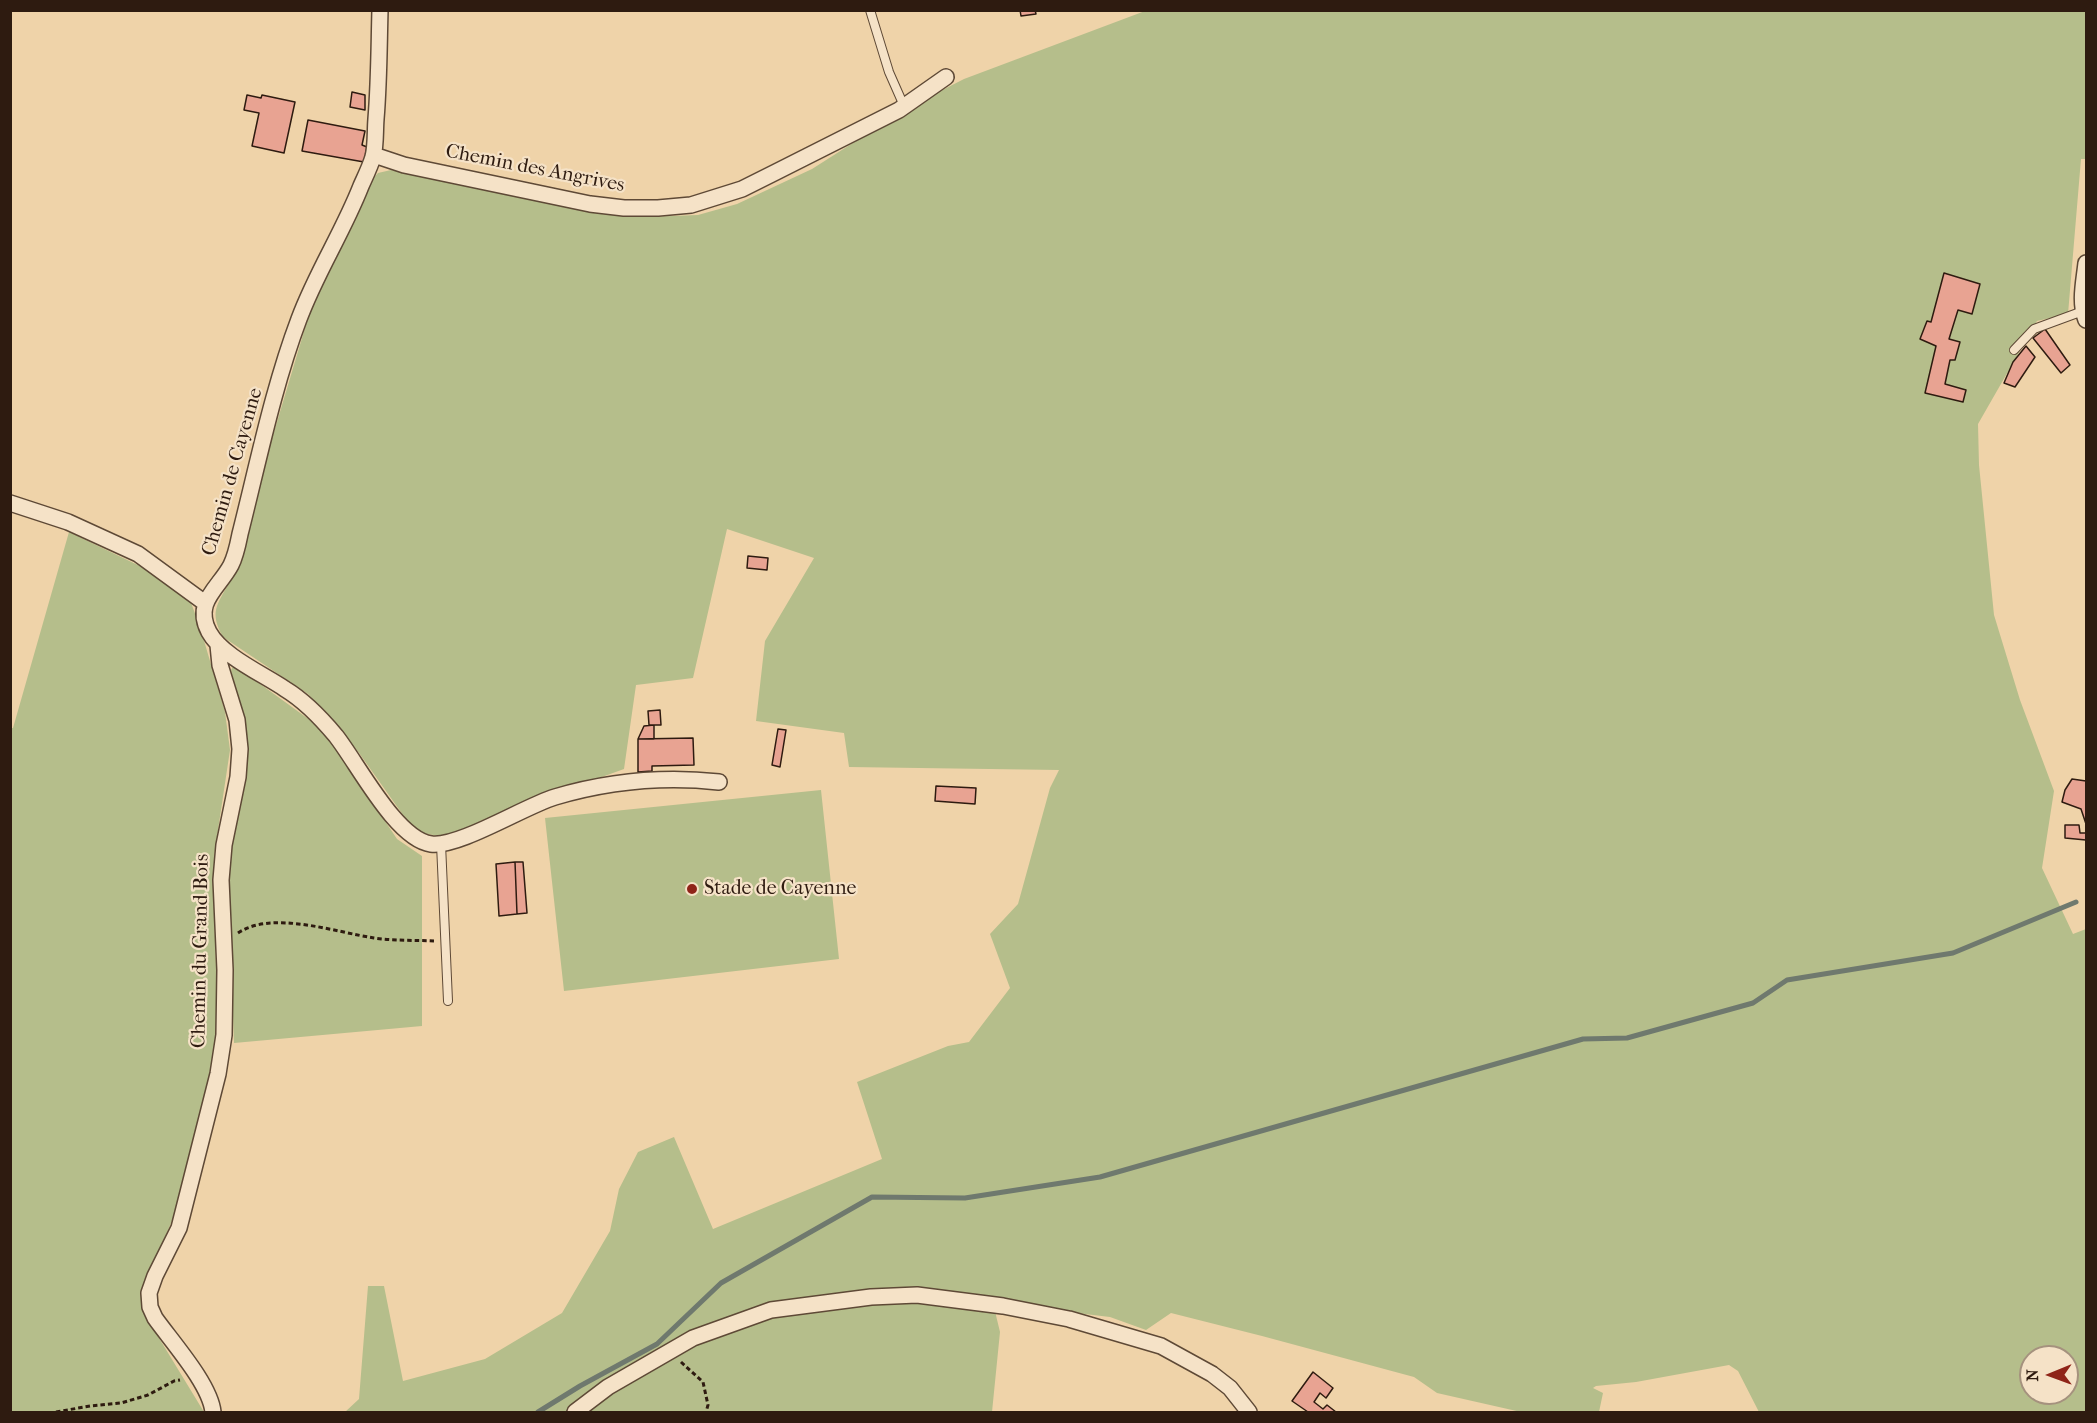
<!DOCTYPE html>
<html>
<head>
<meta charset="utf-8">
<style>
  body { margin:0 }
  #map { position:relative; width:2097px; height:1423px; overflow:hidden; background:#efd3a9; font-family:"IM FELL French Canon",serif }
  canvas { display:block }
  .frame { position:absolute; inset:0; border:12px solid #2e1b10; pointer-events:none }
  .north { position:absolute; left:2019px; top:1345px; width:60px; height:60px; box-sizing:border-box; background:#f5e2c7; border:2px solid #a5927e; border-radius:50%; rotate:269deg; font-size:16px; font-weight:700; line-height:24px; text-align:center; color:#2e1b10 }
  .north::after { content:''; display:block; margin:auto; width:21px; height:27px; background:#8f2418; clip-path:polygon(50% 0,100% 100%,50% 72%,0 100%) }
</style>
</head>
<body>
<div id="map">
<canvas width="2097" height="1423"></canvas>
<div class="frame"></div>
<div class="north">N</div>
</div>
<script>
const c = document.querySelector('canvas').getContext('2d');
c.lineJoin = 'round';
function paint(path, color) { c.fillStyle = color; c.fill(path, 'evenodd'); }
function strokePath(path, color, width, dash) { c.strokeStyle = color; c.lineWidth = width; c.lineCap = dash ? 'butt' : 'round'; c.setLineDash(dash || []); c.stroke(path); }
function drawText(font, color, halo, rows, align = 'center') {
  c.font = font + ' "IM FELL French Canon",serif'; c.lineWidth = 4.5; c.setLineDash([]); c.textBaseline = 'middle'; c.strokeStyle = halo; c.fillStyle = color; for (const [text, x, y, turn = 0] of rows) {
    c.save(); c.translate(x, y); c.rotate((+turn || 0) * Math.PI / 180); c.textAlign = isNaN(turn) ? turn : align; if (halo) c.strokeText(text, 0, 0); c.fillText(text, 0, 0); c.restore();
  }
}
paint(new Path2D(`
  M 1145,11 L 2086,11 L 2086,159 L 2081,159 L 2068,314 L 2037,321 L 1978,424 L 1979,465 L 1994,615 L 2020,700 L 2054,791 L 2042,868 L 2073,934 L 2086,929 L 2086,1412 L 1759,1412 L 1738,1371 L 1729,1365 L 1636,1382 L 1596,1386 L 1593,1388 L 1603,1393 L 1599,1412 L 1521,1412 L 1437,1393 L 1414,1377 L 1262,1336 L 1171,1313 L 1146,1330 L 1110,1317 L 993,1303 L 1000,1332 L 992,1412 L 345,1412 L 359,1399 L 368,1286 L 384,1286 L 403,1381 L 485,1359 L 562,1313 L 610,1231 L 619,1189 L 638,1152 L 674,1137 L 713,1229 L 882,1159 L 857,1082 L 948,1046 L 969,1042 L 1010,988 L 990,934 L 1018,904 L 1050,788 L 1059,770 L 849,767 L 844,733 L 756,721 L 765,641 L 814,558 L 727,529 L 693,678 L 636,685 L 624,769 L 480,821 L 458,833 L 439,836 L 422,833 L 408,822 L 359,753 L 308,694 L 223,637 C 209,612 217,605 229,583 L 308,318 L 365,187 L 378,173 L 391,170 L 602,214 L 644,217 L 698,215 L 737,204 L 812,169 L 911,106 L 964,79 ZM 2031,1357 L 2067,1357 L 2067,1393 L 2031,1393 Z
  M 69,532 L 144,568 L 190,600 L 200,627 L 225,712 L 230,750 L 215,850 L 213,883 L 217,993 L 216,1041 L 196,1139 L 179,1204 L 149,1275 L 148,1320 L 204,1412 L 11,1412 L 10,728 L 13,728 Z
  M 234,665 L 314,723 L 341,755 L 397,839 L 422,856 L 422,1026 L 234,1043 L 228,883 L 242,717 L 231,670 Z
  M 821,790 L 839,959 L 564,991 L 545,818 Z`), '#b5be8b');
strokePath(new Path2D(`
  M 538,1412 L 580,1386 L 657,1344 L 721,1283 L 872,1197 L 965,1198 L 1100,1177 L 1583,1039 L 1627,1038 L 1753,1003 L 1787,980 L 1953,953 L 2076,902`), '#6f796e', 5);
const building = new Path2D(`
  M 1020,10 L 1035,10 L 1036,14 L 1021,16 Z
  M 352,92 L 365,95 L 365,110 L 350,107 Z
  M 247,95 L 261,98 L 262,95 L 295,102 L 284,153 L 252,146 L 259,113 L 244,110 Z
  M 308,120 L 365,131 L 362,145 L 367,147 L 364,162 L 302,151 Z
  M 1944,273 L 1980,284 L 1972,314 L 1958,310 L 1949,339 L 1960,342 L 1955,360 L 1950,360 L 1945,384 L 1966,390 L 1963,402 L 1925,393 L 1936,346 L 1920,339 L 1927,321 L 1931,322 Z
  M 2045,329 L 2070,365 L 2061,373 L 2033,338 Z
  M 2026,346 L 2035,357 L 2015,387 L 2004,383 L 2013,362 Z
  M 748,556 L 768,558 L 767,570 L 747,568 Z
  M 660,710 L 661,725 L 649,725 L 648,711 Z
  M 654,725 L 654,739 L 638,739 L 644,726 Z
  M 778,729 L 786,730 L 780,767 L 772,765 Z
  M 693,738 L 694,765 L 652,766 L 652,771 L 638,772 L 638,739 Z
  M 2072,779 L 2086,781 L 2086,824 L 2081,809 L 2062,802 L 2065,790 Z
  M 936,786 L 976,788 L 975,804 L 935,801 Z
  M 2065,825 L 2079,825 L 2080,833 L 2086,833 L 2086,840 L 2065,838 Z
  M 515,862 L 517,914 L 499,916 L 496,864 Z
  M 515,862 L 523,862 L 527,913 L 517,914 Z
  M 1313,1372 L 1333,1388 L 1326,1398 L 1320,1393 L 1314,1402 L 1323,1409 L 1327,1405 L 1336,1412 L 1308,1412 L 1292,1401 Z`);
paint(building, '#e8a392');
strokePath(building, '#2e1b10', 1.5);
const service = new Path2D(`
  M 870,10 L 889,72 L 904,106
  M 2014,350 L 2034,329 L 2083,311
  M 441,844 L 448,1001`);
const minor = new Path2D(`
  M 380,10 C 379,47 379,83 376,119 C 375,131 376,145 373,157 C 370,167 365,177 361,186 C 343,232 316,273 299,319 C 273,388 258,463 240,534 C 238,544 236,555 231,565 C 219,588 193,602 209,632 C 222,656 263,674 285,689 C 305,701 321,718 336,736 C 358,764 396,839 431,844 C 458,848 525,806 555,797 C 609,781 664,776 719,782
  M 374,155 L 404,165 L 590,204 L 624,208 L 658,208 L 691,205 L 742,189 L 776,172 L 899,110 L 946,77
  M 2086,263 C 2084,282 2079,302 2086,320
  M 10,503 L 68,522 L 138,554 L 205,603
  M 213,1412 C 210,1384 172,1342 155,1318 L 150,1307 L 149,1293 L 155,1276 L 179,1228 L 218,1074 L 224,1035 L 225,970 L 221,880 L 224,845 L 238,777 L 240,749 L 237,720 L 220,665 L 218,645
  M 575,1412 L 608,1387 L 693,1338 L 771,1310 L 871,1297 L 917,1295 L 1003,1306 L 1069,1319 L 1161,1346 L 1212,1374 L 1230,1388 L 1249,1412`);
strokePath(service, '#5e4936', 10);
strokePath(minor, '#5e4936', 18);
strokePath(new Path2D(`
  M 238,933 C 272,910 335,932 374,938 C 394,941 414,940 434,941
  M 681,1362 L 703,1382 L 708,1405 L 706,1412
  M 56,1412 L 90,1406 L 121,1403 L 148,1395 L 174,1381 L 180,1380`), '#2e1b10', 3, [4.5, 3]);
strokePath(service, '#f5e2c7', 8);
strokePath(minor, '#f5e2c7', 15);
for (const [x, y, r, color] of [
  [692,889,6,"#8f2418"]
]) { const dot = new Path2D(); dot.arc(x, y, r, 0, 2 * Math.PI); c.fillStyle = color; c.fill(dot); strokePath(dot, '#f5e2c7', 2); }
drawText('20px', '#2e1b10', '#f5e2c7', [
  ["Chemin des Angrives",535,169,11],
  ["Chemin de Cayenne",233,472,-74],
  ["Chemin du Grand Bois",201,951,-89]
]);
drawText('20px', '#2e1b10', '#f5e2c7', [
  ["Stade de Cayenne",704,889]
], 'left');
</script>
</body>
</html>
